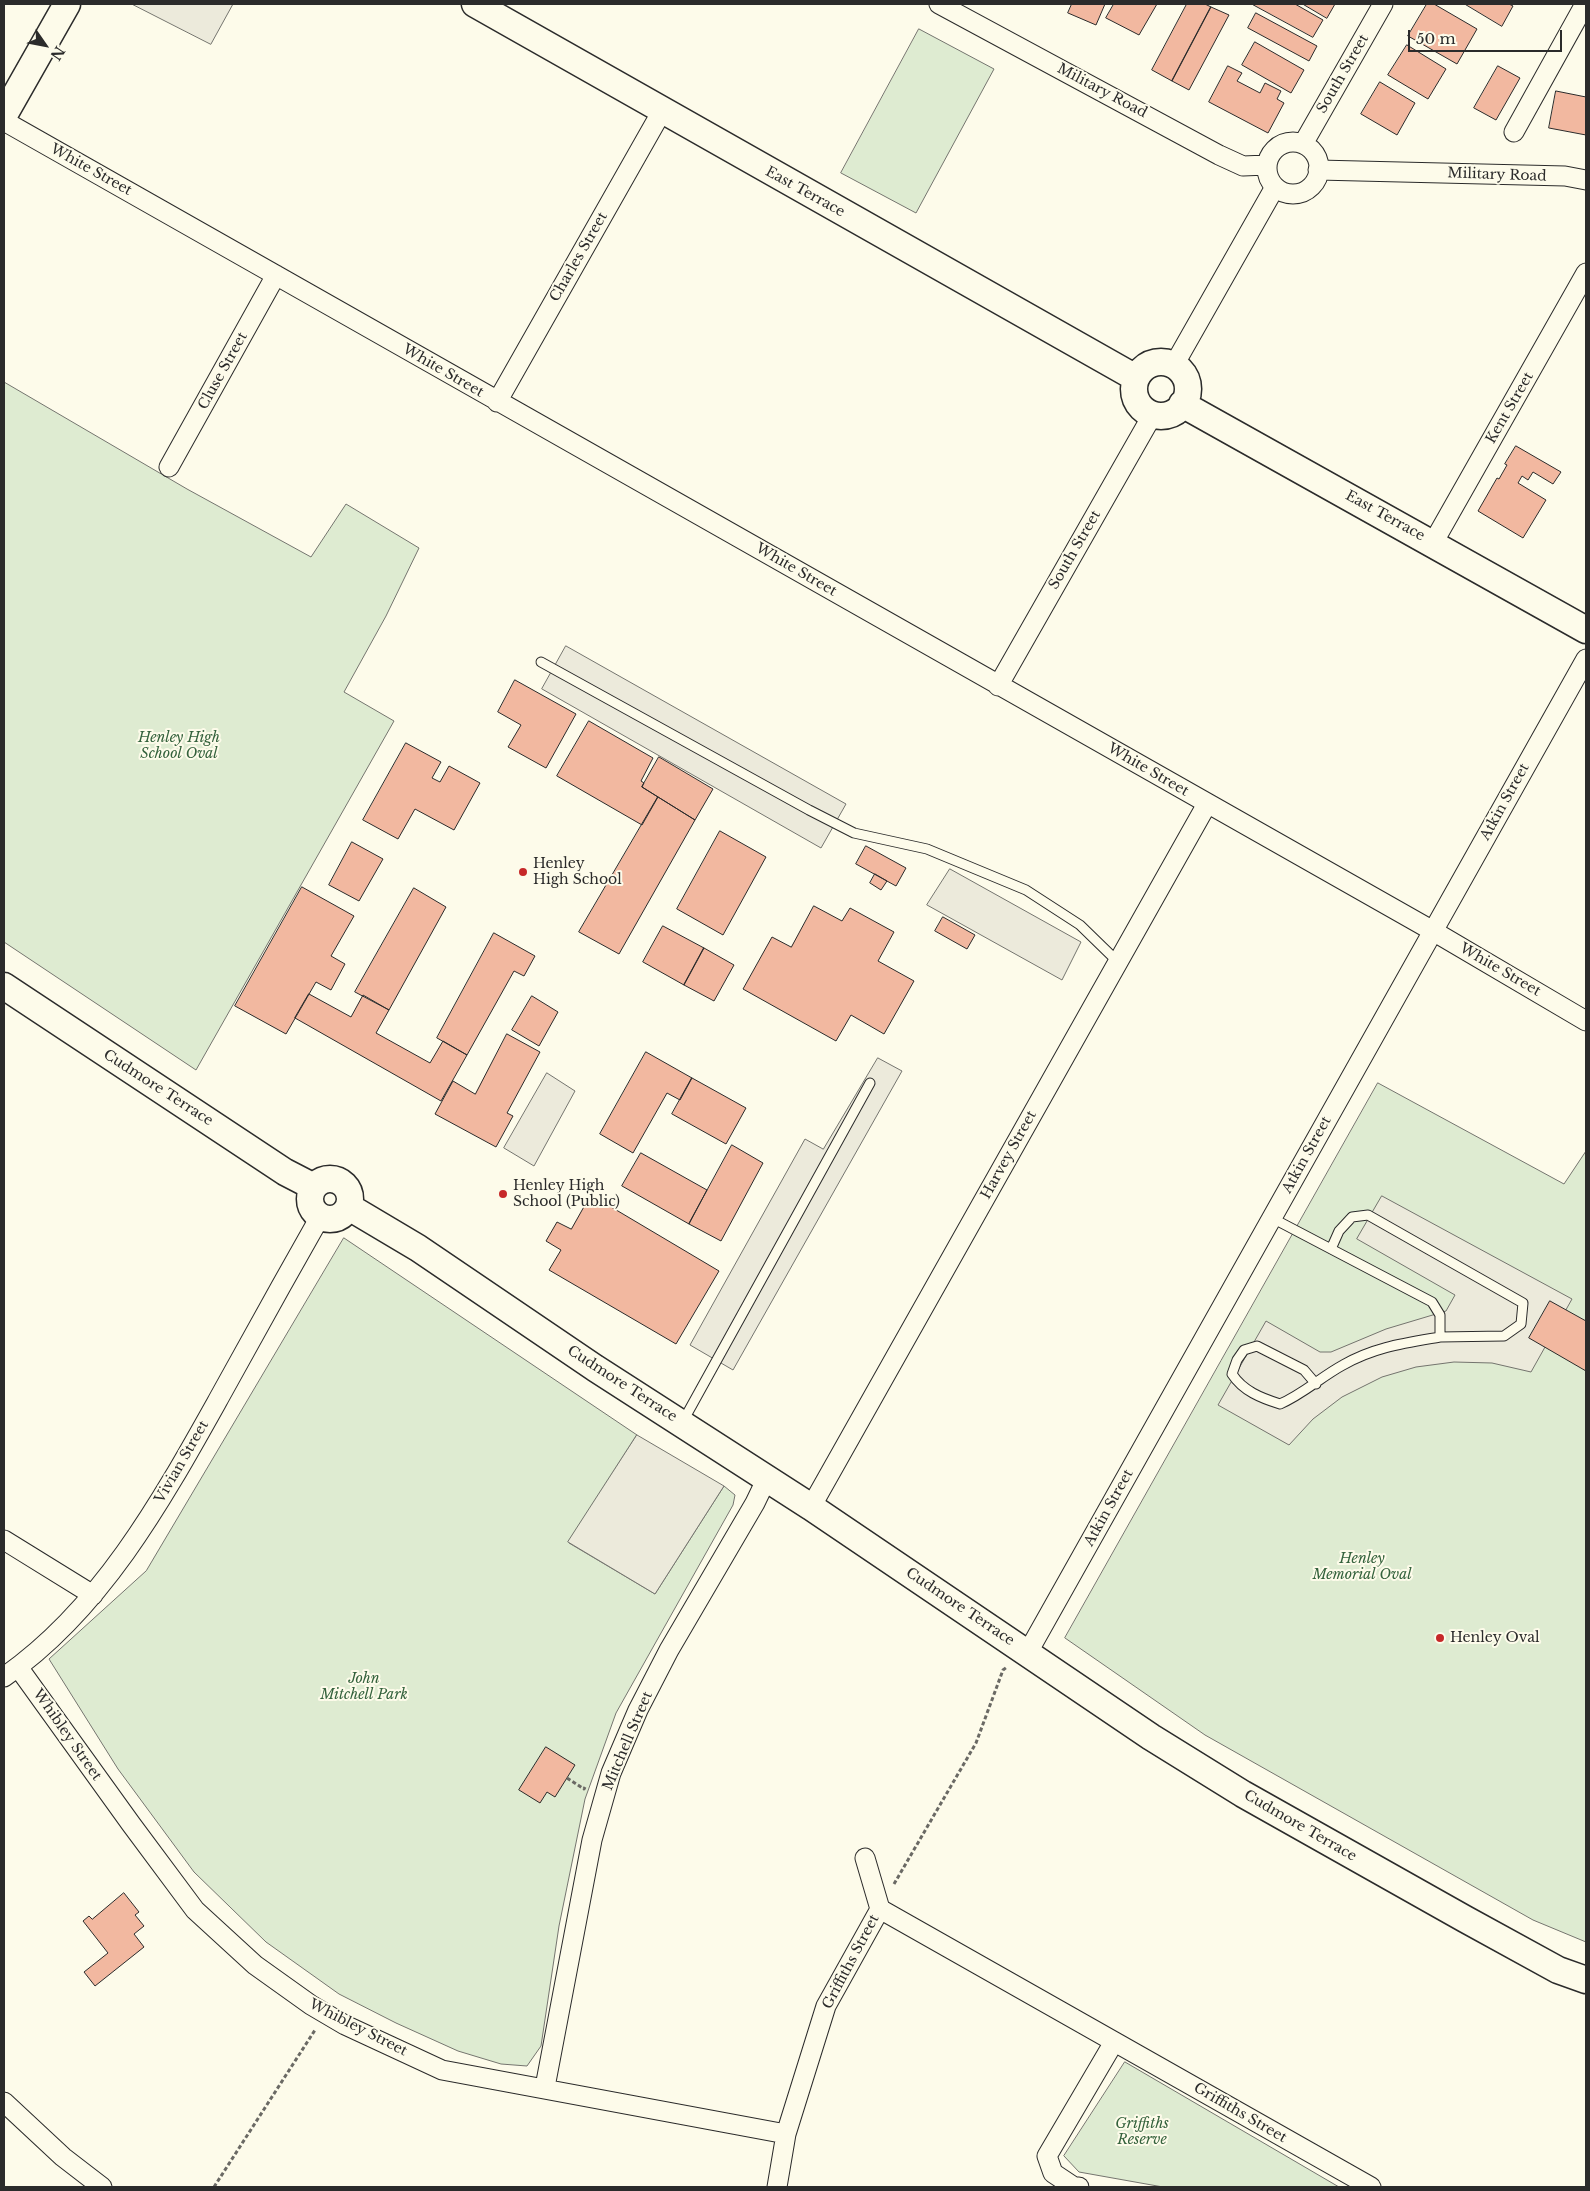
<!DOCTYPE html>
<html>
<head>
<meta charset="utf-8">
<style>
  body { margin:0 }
  #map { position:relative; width:1590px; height:2191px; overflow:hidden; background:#fdfbea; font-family:"Libre Baskerville",serif }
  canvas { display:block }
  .frame { position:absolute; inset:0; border:5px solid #2b2b2b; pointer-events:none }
  .north { position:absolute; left:20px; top:20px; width:50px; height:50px; -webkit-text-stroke:4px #fdfbea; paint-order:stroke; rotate:123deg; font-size:14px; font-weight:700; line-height:20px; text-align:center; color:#2b2b2b }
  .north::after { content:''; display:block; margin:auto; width:18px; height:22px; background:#2b2b2b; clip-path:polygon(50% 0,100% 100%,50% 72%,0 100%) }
  .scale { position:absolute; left:1408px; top:30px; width:154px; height:22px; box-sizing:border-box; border:2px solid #2b2b2b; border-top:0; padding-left:6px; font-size:15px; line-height:18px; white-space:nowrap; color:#2b2b2b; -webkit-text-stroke:4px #fdfbea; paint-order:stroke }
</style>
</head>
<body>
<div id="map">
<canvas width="1590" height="2191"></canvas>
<div class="frame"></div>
<div class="north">N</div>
<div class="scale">50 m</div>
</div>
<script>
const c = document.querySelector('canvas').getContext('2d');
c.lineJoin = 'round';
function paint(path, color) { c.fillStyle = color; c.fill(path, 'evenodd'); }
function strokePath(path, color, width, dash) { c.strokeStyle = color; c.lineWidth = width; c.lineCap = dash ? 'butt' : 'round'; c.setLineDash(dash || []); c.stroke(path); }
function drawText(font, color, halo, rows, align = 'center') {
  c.font = font + ' "Libre Baskerville",serif'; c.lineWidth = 4; c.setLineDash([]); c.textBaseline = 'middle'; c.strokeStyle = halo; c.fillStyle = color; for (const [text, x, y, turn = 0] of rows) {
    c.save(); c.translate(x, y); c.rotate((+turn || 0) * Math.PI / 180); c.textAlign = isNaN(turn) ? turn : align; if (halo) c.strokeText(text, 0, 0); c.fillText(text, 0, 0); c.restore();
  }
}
const green = new Path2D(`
  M 919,29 L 994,69 L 916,213 L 841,173 Z
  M 4,382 L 187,489 L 311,557 L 346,504 L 419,548 L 386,616 L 344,692 L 394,721 L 196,1070 L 4,942 Z
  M 1378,1083 L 1564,1184 L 1586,1151 L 1586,1942 L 1533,1920 L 1205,1735 L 1065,1638 Z
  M 344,1238 L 637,1435 L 569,1543 L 655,1594 L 724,1486 L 735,1495 L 733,1505 L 616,1713 L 585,1799 L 559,1926 L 541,2046 L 527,2066 L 501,2064 L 458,2051 L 396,2023 L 339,1994 L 266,1942 L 194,1872 L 118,1769 L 49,1659 L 146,1571 Z
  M 1125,2062 L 1339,2187 L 1163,2187 L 1079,2172 L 1064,2156 Z`);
paint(green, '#deebd1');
strokePath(green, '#74746e', 1);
const parking = new Path2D(`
  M 132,4 L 233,4 L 211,44 Z
  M 566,646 L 846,804 L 821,848 L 542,689 Z
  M 950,869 L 1081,942 L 1062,980 L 927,905 Z
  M 878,1058 L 902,1071 L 733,1370 L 690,1345 L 805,1139 L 823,1149 Z
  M 547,1073 L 575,1091 L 534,1166 L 504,1148 Z
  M 1382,1196 L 1572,1299 L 1531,1372 L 1492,1363 L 1454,1362 L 1416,1367 L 1382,1377 L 1342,1397 L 1313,1419 L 1289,1445 L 1218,1405 L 1266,1321 L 1320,1352 L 1331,1352 L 1386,1329 L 1446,1311 L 1455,1295 L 1357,1239 Z
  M 637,1435 L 724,1486 L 655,1594 L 568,1542 Z`);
paint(parking, '#eceadb');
strokePath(parking, '#74746e', 1);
const building = new Path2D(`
  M 1072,4 L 1105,4 L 1096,25 L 1068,13 Z
  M 1114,4 L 1157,4 L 1139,35 L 1106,18 Z
  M 1187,4 L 1205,4 L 1211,7 L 1172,81 L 1152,70 Z
  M 1252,4 L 1295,4 L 1323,20 L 1313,37 Z
  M 1303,4 L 1335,4 L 1327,18 Z
  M 1427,4 L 1434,4 L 1477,29 L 1457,64 L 1408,36 Z
  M 1465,4 L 1509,4 L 1513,6 L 1502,26 Z
  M 1211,7 L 1229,15 L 1189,90 L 1172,81 Z
  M 1256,13 L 1317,46 L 1309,61 L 1248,28 Z
  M 1255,42 L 1304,70 L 1291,93 L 1242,65 Z
  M 1407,45 L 1446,69 L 1428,99 L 1388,75 Z
  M 1228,66 L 1242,73 L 1237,81 L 1260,93 L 1265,83 L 1281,91 L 1277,99 L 1284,103 L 1268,133 L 1209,102 Z
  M 1498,66 L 1520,78 L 1496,120 L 1474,108 Z
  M 1380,82 L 1415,103 L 1397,135 L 1361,114 Z
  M 1556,91 L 1586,97 L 1586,135 L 1549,128 Z
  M 1516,446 L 1561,472 L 1553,484 L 1533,472 L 1528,480 L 1522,476 L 1518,483 L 1546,500 L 1523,538 L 1478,511 L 1497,478 L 1499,479 L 1507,465 L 1505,464 Z
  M 515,680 L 576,714 L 546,768 L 508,747 L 521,725 L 498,712 Z
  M 589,721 L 653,758 L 641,781 L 644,783 L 642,787 L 658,797 L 642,825 L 557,776 Z
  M 406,743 L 441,762 L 432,778 L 440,782 L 449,766 L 480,783 L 454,830 L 415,809 L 398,839 L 363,820 Z
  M 659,757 L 713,789 L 695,820 L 642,787 Z
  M 658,797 L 695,820 L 619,954 L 579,932 Z
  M 720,831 L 766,857 L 723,935 L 677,909 Z
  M 352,842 L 383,859 L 359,901 L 329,885 Z
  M 866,846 L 906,868 L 896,886 L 856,864 Z
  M 875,874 L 887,881 L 881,890 L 870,883 Z
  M 302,887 L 354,916 L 331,956 L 345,964 L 331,990 L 316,982 L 286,1034 L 235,1006 Z
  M 414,888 L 446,907 L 389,1010 L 355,992 Z
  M 814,906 L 842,921 L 850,908 L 894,932 L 878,961 L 914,981 L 884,1034 L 851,1015 L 836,1041 L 743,989 L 772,937 L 791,947 Z
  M 943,917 L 975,935 L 967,949 L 935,931 Z
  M 663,926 L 704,948 L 684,985 L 643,962 Z
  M 494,933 L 535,956 L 524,976 L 514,971 L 467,1055 L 437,1038 Z
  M 704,948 L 734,965 L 714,1001 L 684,985 Z
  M 309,994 L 351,1017 L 363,995 L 389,1010 L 376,1033 L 430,1063 L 443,1041 L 467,1055 L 441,1101 L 295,1018 Z
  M 532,996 L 558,1012 L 539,1046 L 512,1030 Z
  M 507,1034 L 540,1052 L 507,1113 L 513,1116 L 496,1147 L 435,1114 L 453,1081 L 475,1094 Z
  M 646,1052 L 692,1078 L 680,1100 L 667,1093 L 633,1153 L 600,1134 Z
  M 692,1078 L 746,1108 L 726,1144 L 672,1114 Z
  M 732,1145 L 763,1163 L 721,1241 L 689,1224 Z
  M 641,1153 L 707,1190 L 689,1224 L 622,1186 Z
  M 591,1195 L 719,1271 L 676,1344 L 549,1270 L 561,1250 L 546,1241 L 557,1222 L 571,1229 Z
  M 1550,1301 L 1586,1321 L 1586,1371 L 1529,1338 Z
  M 546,1747 L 575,1765 L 555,1797 L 547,1792 L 540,1803 L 519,1790 Z
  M 124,1893 L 139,1912 L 135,1915 L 144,1926 L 134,1934 L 144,1947 L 95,1986 L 84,1972 L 108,1953 L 83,1921 L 89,1916 L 92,1919 Z`);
paint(building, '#f2b8a0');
strokePath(building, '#2b2b2b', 1);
const lane = new Path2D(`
  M 541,662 L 809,810 L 854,833 L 927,849 L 1026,890 L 1080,925 L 1118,962
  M 1272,1218 L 1432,1302 L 1440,1315 L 1440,1337 C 1405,1343 1374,1347 1343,1365 C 1321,1377 1303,1394 1280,1404 C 1261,1398 1243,1391 1232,1374 L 1237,1360 L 1244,1350 L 1257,1346 L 1304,1370 L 1316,1384
  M 1331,1249 L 1339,1231 L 1352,1217 L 1368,1215 L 1523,1303 L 1521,1324 L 1504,1336 L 1440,1337
  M 682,1423 L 870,1083`);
const street = new Path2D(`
  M 939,4 L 1219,155 L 1243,166 L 1267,165
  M 4,121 L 1433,931 L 1586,1021
  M 1514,132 L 1585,4
  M1267 168a26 26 0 1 1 52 0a26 26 0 1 1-52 0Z
  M 1303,144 L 1383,4
  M 1318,170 L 1565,176 L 1586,180
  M 1174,365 L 1275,187
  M 497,402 L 662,111
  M 169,467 L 276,275
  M 1433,543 L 1586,273
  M 998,686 L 1153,414
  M 811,1507 L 1207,804
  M 4,1540 L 93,1595
  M 1028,1652 L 1586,659
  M 18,1667 L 131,1824 L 195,1910 L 255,1965 L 311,2005 L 345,2025 L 442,2070 L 786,2134
  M 4,1677 C 102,1609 162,1500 219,1398 C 252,1338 286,1277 320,1217
  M 865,1858 L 880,1909
  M 880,1909 L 1371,2187
  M 545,2087 L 592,1840 L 611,1773 L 638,1710 L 669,1650 L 755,1503 L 767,1478
  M 4,2102 L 63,2157 L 102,2187
  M 777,2187 L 786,2134 L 826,2006 L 880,1909
  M 1079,2187 L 1074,2187 L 1053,2173 L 1047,2156 L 1114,2042`);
const secondary = new Path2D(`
  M 475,4 L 1136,378
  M 4,115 L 67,4
  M1134 389a27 27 0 1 1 54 0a27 27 0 1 1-54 0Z
  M 1182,404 L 1586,630
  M 4,986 L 285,1172 L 314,1187
  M310 1199a20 20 0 1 1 40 0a20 20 0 1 1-40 0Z
  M 349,1207 L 418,1248 L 595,1368 L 811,1507 L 1151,1737 L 1243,1794 L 1465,1919 L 1558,1970 L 1586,1980`);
strokePath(lane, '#2b2b2b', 11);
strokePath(street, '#2b2b2b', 21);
strokePath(secondary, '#2b2b2b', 29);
strokePath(new Path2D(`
  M 567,1778 L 584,1789 L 585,1787
  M 894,1884 L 976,1743 L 1003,1670 L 1007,1667
  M 214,2187 L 315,2030`), '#6a6964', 3, [4, 2.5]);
strokePath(lane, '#fdfbea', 9);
strokePath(street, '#fdfbea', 19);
strokePath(secondary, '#fdfbea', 26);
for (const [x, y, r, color] of [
  [523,872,5,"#c62828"],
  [503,1194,5,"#c62828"],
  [1440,1638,5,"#c62828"]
]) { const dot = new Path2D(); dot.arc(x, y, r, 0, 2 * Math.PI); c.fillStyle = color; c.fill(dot); strokePath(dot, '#fdfbea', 2); }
drawText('14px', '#2b2b2b', '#fdfbea', [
  ["South Street",1343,74,-60],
  ["Military Road",1102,91,28],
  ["White Street",91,170,29],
  ["Military Road",1497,175,2],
  ["East Terrace",805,192,29],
  ["Charles Street",579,257,-60],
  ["Cluse Street",223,371,-61],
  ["White Street",443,371,30],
  ["Kent Street",1510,408,-60],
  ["East Terrace",1385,516,29],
  ["South Street",1075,550,-60],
  ["White Street",796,570,30],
  ["White Street",1148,770,30],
  ["Atkin Street",1505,802,-61],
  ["White Street",1500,970,30],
  ["Cudmore Terrace",158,1088,33],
  ["Harvey Street",1009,1155,-61],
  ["Atkin Street",1307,1155,-61],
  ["Cudmore Terrace",622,1384,33],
  ["Vivian Street",182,1462,-60],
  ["Atkin Street",1109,1508,-61],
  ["Cudmore Terrace",960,1607,34],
  ["Whibley Street",67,1735,55],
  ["Mitchell Street",628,1741,-67],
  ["Cudmore Terrace",1300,1826,30],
  ["Griffiths Street",851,1962,-62],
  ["Whibley Street",358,2028,27],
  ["Griffiths Street",1240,2113,30]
]);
drawText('italic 14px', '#34623c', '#fdfbea', [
  ["Henley High",179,738],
  ["School Oval",179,754],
  ["Henley",1362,1559],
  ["Memorial Oval",1362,1575],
  ["John",364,1679],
  ["Mitchell Park",364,1695],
  ["Griffiths",1142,2124],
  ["Reserve",1142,2140]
]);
drawText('14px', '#2b2b2b', '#fdfbea', [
  ["Henley",533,864],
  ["High School",533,880],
  ["Henley High",513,1186],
  ["School (Public)",513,1202],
  ["Henley Oval",1450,1638]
], 'left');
</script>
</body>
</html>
